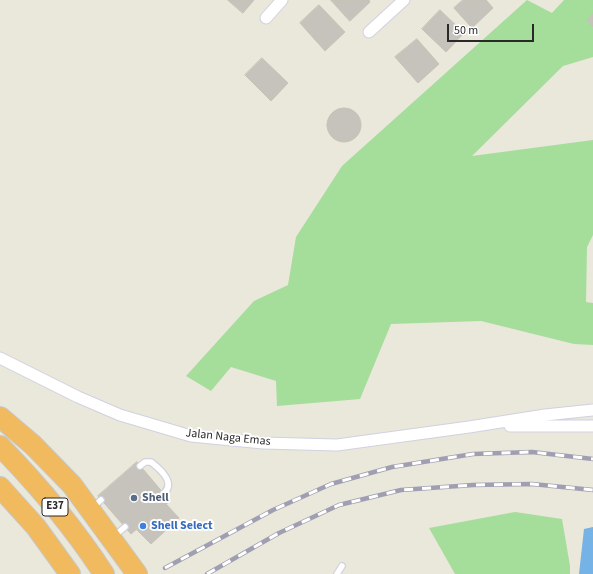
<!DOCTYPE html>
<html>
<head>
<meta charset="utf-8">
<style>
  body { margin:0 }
  #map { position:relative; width:593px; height:574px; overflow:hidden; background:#eae7db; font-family:"Source Sans 3",sans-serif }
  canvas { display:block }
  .scale { position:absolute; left:447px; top:24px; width:87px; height:18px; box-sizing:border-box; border:2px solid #292929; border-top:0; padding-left:5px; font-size:12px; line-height:14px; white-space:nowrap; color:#292929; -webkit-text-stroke:3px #fff; paint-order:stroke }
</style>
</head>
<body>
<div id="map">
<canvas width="593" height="574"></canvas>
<div class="scale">50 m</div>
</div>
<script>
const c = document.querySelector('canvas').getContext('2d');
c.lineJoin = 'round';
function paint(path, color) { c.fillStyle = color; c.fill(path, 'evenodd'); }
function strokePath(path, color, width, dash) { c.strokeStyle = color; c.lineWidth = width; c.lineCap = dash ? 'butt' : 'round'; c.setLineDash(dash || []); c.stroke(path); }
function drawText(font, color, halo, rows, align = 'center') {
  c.font = font + ' "Source Sans 3",sans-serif'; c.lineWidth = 4; c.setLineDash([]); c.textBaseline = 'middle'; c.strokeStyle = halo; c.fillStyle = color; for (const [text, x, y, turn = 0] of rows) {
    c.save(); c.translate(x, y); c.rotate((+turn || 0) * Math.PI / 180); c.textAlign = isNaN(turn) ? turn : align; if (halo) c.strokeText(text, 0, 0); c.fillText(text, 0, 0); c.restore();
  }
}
paint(new Path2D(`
  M 527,0 L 552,13 L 564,0 L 593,0 L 593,57 L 563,66 L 472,156 L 593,140 L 593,235 L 587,247 L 586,302 L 593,303 L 593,345 L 574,344 L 481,321 L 391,324 L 360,399 L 277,406 L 276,381 L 231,367 L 211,391 L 186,376 L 254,301 L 288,285 L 296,237 L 342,166 Z
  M 515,512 L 562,519 L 570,566 L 570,574 L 455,574 L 429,528 Z`), '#a5dd9b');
paint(new Path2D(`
  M 593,527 L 593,574 L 579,574 L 584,529 Z`), '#75b2e5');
const building = new Path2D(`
  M 228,0 L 254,0 L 243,13 Z
  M 331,0 L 369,0 L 370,2 L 350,21 Z
  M 463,0 L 486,0 L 493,8 L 472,28 L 454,8 Z
  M 319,5 L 345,32 L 325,51 L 300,23 Z
  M 440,10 L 464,33 L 446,52 L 422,29 Z
  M 593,14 L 593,27 L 587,20 Z
  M 417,39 L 439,64 L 418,83 L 395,57 Z
  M 262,58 L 288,83 L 271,101 L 245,75 Z
  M327 125a17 17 0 1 1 34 0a17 17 0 1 1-34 0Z
  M 137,462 L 170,501 L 131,534 L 98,496 Z
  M 166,504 L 179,518 L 151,544 L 137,530 Z`);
paint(building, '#c5c3bb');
strokePath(building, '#c5c3b5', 1);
const service = new Path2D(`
  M 140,466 L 145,462 L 151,462 C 160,469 176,483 164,493
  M 92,508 L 101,500
  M 113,537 L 125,527
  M 337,574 L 342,566`);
const minor = new Path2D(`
  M 266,18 L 282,0
  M 369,32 L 404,0
  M 0,358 L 78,397 L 120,415 L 191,436 L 263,443 L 337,445 L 469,427 L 545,415 L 593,410
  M 510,426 L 593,426`);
const motorway = new Path2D(`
  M 0,417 L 33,445 L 72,485 L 137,574
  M 0,446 C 38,485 74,528 104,574
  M 0,487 L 36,527 L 70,574`);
strokePath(service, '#d1d1e1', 8);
strokePath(minor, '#d1d1e1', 13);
strokePath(motorway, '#c7c7c7', 22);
strokePath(service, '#fff', 5.5);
strokePath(minor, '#fff', 11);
strokePath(motorway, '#f2ba5e', 20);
const rail = new Path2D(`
  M 165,568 L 273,510 L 331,484 L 392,467 L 473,454 L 532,452 L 593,459
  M 207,574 L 279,533 L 339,505 L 401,490 L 473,485 L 532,484 L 593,490`);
strokePath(rail, '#a09fb2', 4.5);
strokePath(rail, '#fff', 3, [9]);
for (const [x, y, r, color] of [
  [134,498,4,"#5c6f8a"],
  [143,526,4,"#3f7fe0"]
]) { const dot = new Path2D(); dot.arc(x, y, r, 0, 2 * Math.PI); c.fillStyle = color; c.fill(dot); strokePath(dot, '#fff', 1.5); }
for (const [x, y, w] of [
  [55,507,26]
]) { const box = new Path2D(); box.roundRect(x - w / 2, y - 9, w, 18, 3); c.fillStyle = '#fff'; c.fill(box); strokePath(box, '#292929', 1); }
drawText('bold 11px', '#292929', null, [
  ["E37",55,507]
]);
drawText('12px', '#292929', '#fff', [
  ["Jalan Naga Emas",228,438,6]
]);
drawText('bold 12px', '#4e5e75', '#fff', [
  ["Shell",142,498]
], 'left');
drawText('bold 12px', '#366cbe', '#fff', [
  ["Shell Select",151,526]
], 'left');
</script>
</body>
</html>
